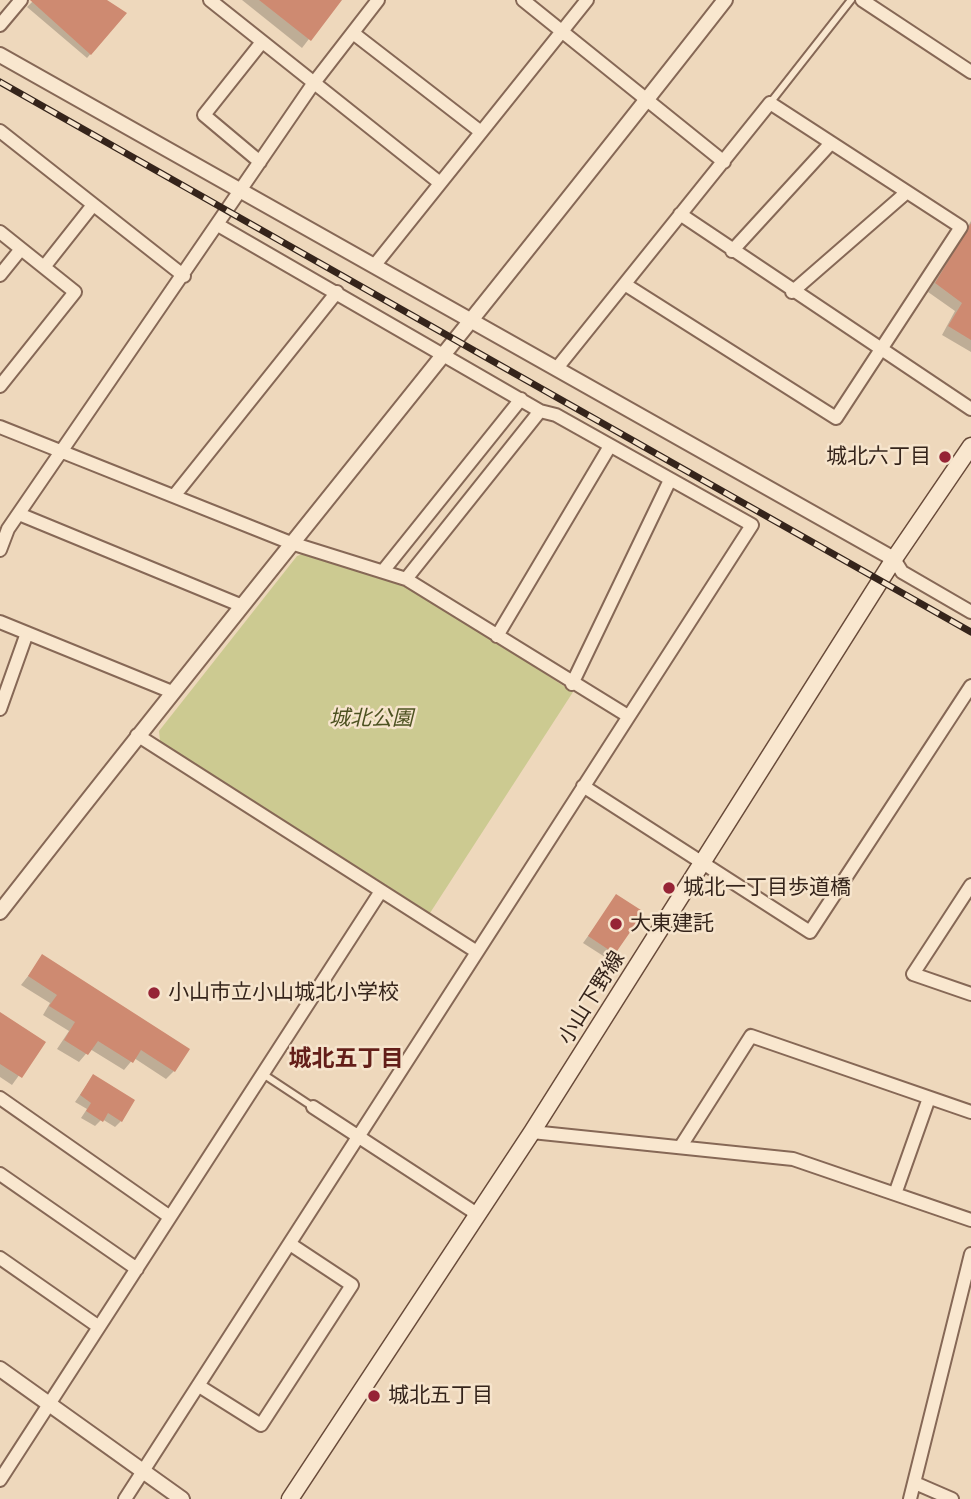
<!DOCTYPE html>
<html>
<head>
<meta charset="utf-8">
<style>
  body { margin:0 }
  canvas { display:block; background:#eed8bc }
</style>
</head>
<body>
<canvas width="971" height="1499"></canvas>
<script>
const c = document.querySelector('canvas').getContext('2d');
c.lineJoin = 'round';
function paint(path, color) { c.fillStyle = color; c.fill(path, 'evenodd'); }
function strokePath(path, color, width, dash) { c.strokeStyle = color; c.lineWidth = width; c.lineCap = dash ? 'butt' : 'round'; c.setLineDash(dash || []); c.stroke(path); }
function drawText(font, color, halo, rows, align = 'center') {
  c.font = font + ' Merriweather,"Noto Sans JP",serif'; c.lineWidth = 5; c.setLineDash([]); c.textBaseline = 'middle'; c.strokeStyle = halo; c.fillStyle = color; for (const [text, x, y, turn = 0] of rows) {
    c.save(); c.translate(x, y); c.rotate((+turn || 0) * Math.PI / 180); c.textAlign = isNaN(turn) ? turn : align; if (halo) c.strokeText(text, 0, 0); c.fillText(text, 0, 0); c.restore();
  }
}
paint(new Path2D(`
  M 305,553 L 390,579 L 427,597 L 573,692 L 430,913 L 160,741 L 159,731 L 297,556 Z`), '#ccca91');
paint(new Path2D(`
  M 34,0 L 104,0 L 125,14 L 87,58 L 27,7 Z
  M 242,0 L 339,0 L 302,48 Z
  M 971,221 L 971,352 L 942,335 L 955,311 L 928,292 Z
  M 617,896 L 641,912 L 608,959 L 583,943 Z
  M 43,957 L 174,1071 L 166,1079 L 134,1058 L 124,1070 L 90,1049 L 79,1062 L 57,1049 L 69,1031 L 43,1015 L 50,1003 L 21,985 Z
  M 0,1014 L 43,1042 L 12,1085 L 0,1077 Z
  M 93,1076 L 121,1121 L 115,1127 L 102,1119 L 95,1126 L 81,1118 L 87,1109 L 75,1102 Z`), '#0003');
paint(new Path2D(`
  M 30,0 L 107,0 L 127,13 L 91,55 Z
  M 259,0 L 342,0 L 311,41 Z
  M 971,223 L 971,340 L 948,326 L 962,303 L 935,283 Z
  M 616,894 L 644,912 L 615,954 L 588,936 Z
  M 42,954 L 190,1049 L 175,1072 L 141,1050 L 133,1063 L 98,1041 L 88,1055 L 64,1040 L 75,1022 L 49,1006 L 57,995 L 28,976 Z
  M 0,1012 L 46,1042 L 22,1078 L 0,1064 Z
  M 93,1074 L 135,1100 L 122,1122 L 108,1113 L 103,1122 L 86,1111 L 91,1103 L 80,1095 Z`), '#ce8a71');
const service = new Path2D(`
  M 770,103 L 851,0
  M 263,1074 L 313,1107`);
const minor = new Path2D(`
  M 210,0 L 440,183
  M 523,0 L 724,162
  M 862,0 L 971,72
  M 0,25 L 21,0
  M 353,33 L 481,132
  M 0,131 L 184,276
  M 260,162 L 204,115 L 262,42
  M 680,214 L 971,409
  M 0,232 L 75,292 L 0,386
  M 732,251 L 831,143
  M 374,266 L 587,0
  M 44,267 L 93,205
  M 0,275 L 21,249
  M 792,292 L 907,192
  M 557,368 L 770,103 L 961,227 L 836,418 L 626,285
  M 0,427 L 291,543 L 406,579 L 628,716
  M 174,496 L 337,292
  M 19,514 L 240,605
  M 0,550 L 8,529 L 313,84 L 378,0
  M 894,559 L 902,572 L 971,612
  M 383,571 L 521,399
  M 406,579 L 540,411
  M 0,622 L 172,692
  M 497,636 L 610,446
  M 572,684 L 670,480
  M 0,709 L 27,633
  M 137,735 L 477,952
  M 583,786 L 810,932 L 971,686
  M 971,885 L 913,974 L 971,994
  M 0,1098 L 170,1217
  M 313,1107 L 477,1214
  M 532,1132 L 793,1159 L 971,1220
  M 681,1146 L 751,1036 L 971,1112
  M 0,1174 L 137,1269
  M 895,1194 L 929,1098
  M 0,1258 L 99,1327
  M 199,1386 L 261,1425 L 352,1285 L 290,1244
  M 0,1480 L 381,891
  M 915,1483 L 952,1499
  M 125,1499 L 752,525 L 556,415 L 540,411 L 218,225
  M 910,1499 L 971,1254`);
const tertiary = new Path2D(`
  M 0,55 L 894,559
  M 0,912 C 239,605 486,306 725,0
  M 0,1369 L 182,1499`);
const secondary = new Path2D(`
  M 290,1499 L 532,1132 L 894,559 L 971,446`);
strokePath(service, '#866856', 10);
strokePath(minor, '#866856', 16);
strokePath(tertiary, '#866856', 18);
strokePath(secondary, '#684a39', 19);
strokePath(service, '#f9e7cf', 6);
strokePath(minor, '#f9e7cf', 12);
strokePath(tertiary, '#f9e7cf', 14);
strokePath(secondary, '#f9e7cf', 16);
const rail = new Path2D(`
  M 0,82 L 971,632`);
strokePath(rail, '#35241b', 7);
strokePath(rail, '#f6e4cc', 4.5, [13]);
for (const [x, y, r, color] of [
  [945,457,7,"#962436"],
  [669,888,7,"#962436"],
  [616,924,7,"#962436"],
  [154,993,7,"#962436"],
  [374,1396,7,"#962436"]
]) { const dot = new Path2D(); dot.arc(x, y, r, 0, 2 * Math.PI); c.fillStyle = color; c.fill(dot); strokePath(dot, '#f6e4cc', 2.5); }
drawText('21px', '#35241b', '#f6e4cc', [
  ["城北六丁目",931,457,"right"],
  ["城北一丁目歩道橋",683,888],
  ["大東建託",630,924],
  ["小山市立小山城北小学校",168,993],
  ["城北五丁目",388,1396]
], 'left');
drawText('italic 21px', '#4d5221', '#f6e4cc', [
  ["城北公園",371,719]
]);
drawText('21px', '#35241b', '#f6e4cc', [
  ["小山下野線",592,998,-58]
]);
drawText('bold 23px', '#631e19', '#f6e4cc', [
  ["城北五丁目",346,1059]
]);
</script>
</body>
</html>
